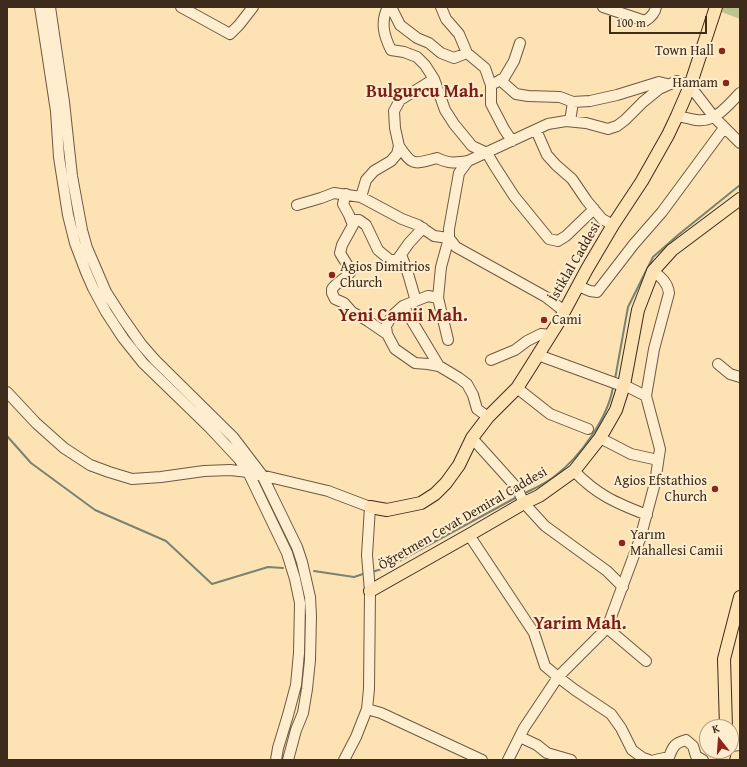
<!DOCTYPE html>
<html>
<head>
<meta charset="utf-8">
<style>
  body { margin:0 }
  #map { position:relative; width:747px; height:767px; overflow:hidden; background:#fde3b4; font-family:"Gentium Book Plus",serif }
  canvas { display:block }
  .frame { position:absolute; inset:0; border:8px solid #3e2b1c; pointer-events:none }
  .north { position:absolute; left:699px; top:719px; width:40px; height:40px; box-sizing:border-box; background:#feedce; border:1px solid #b19f87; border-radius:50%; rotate:343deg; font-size:11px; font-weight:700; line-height:16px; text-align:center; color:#3e2b1c }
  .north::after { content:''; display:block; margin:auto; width:14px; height:18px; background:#8f2418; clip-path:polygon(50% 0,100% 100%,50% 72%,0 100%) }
  .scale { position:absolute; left:609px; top:16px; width:98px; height:18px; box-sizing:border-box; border:2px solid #3e2b1c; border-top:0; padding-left:5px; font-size:12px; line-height:14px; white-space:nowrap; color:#3e2b1c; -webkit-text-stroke:3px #feedce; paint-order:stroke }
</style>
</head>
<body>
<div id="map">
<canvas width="747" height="767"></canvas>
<div class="frame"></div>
<div class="north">K</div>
<div class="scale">100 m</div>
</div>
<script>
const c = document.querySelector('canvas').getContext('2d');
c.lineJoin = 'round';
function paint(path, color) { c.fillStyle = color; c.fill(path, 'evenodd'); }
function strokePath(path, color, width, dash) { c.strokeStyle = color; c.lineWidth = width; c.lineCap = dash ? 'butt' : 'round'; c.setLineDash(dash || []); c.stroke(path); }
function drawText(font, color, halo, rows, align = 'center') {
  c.font = font + ' "Gentium Book Plus",serif'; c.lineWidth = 4; c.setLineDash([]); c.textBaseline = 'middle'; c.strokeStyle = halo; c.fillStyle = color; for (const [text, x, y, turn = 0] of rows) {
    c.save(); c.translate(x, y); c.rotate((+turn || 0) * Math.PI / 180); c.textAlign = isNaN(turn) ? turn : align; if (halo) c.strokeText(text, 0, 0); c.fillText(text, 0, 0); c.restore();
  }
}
paint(new Path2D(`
  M 720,7 L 740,7 L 740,19 L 719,11 Z`), '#bdc48f');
strokePath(new Path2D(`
  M 615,379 L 628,307 L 653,257 L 678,235 L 740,185
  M 7,436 L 31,463 L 95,510 L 166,541 L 212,584 L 268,567 L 283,568
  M 523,494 C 533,489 547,483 555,476 C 580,457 608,418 613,387
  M 314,571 L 354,577 L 366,573
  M 372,572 L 388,567 L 517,497`), '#788371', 2);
const minor = new Path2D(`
  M 40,7 L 47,52 L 56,111 L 59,157 L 68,215 L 75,243 L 86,272 L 93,288 L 106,312 L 123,338 L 143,363 L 210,428 L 239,459 L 248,472 L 287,553 L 295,579 L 300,603 L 299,653 L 296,685 L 288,715 L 278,748 L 276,760
  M 50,7 L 64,102 L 72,176 L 82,230 L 87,248 L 106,292 L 122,317 L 141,344 L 155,360 L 233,437 L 262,475 L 297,547 L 302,562 L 310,597 L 311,616 L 310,660 L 307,689 L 303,713 L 296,730 L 288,760
  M 181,7 L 230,34 L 239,25 L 253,7
  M 388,7 C 380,22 384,36 391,50 L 404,52 L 417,57 L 425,65 L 434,79 L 445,110 L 454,124 L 472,146 L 487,153 L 494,165 L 514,196 L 549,239 L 558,241 L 566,236 L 594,209
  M 391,7 L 400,25 L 417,38 L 429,43 L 441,53 L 454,58 L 467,53
  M 441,7 L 446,19 L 459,34 L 467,53 L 485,68 L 491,85 L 491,104 L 504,129 L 512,141
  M 603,7 L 645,21 C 650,18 655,13 656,7
  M 500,80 L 516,94 L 528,96 L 560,97 L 573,102 L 590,101 L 617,95 L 659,82 L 667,84
  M 495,83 L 504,78 L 514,61 L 520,43
  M 677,116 C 684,117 690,119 696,120 C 715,123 728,105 740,93
  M 570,121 L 573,102
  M 536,130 L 547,155 L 556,165 L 572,179 L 587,201 L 602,219 L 613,225
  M 399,146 C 413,167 414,164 437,158 C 449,164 456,163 468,161
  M 346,194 L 343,204 L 349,215 L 353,225 L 342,245 L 340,253 L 351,271 C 346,279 338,281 332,289 L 332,293 L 335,299 L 344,303 L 352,312 L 368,321 L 387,334
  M 361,197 L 366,180 L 374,171 L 391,161 L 397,154 L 399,146 L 395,128 L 394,111 L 400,100 L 434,79
  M 297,205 L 321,198 L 334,193 L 361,197 L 402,219 L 418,225 L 434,236 L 449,238 L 456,247 L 546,297 L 564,311
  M 351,220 L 359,220 L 366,225 L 378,250 L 390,260 L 397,260 L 409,243 L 423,228
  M 401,255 C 408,270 411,285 416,301
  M 578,286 L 590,291 L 597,292 L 634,244 L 662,212 L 724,128
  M 438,298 L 428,296 L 403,306 L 392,316 L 386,326 L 387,334 L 395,349 L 415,363 L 428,364 L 439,366 L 459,378 L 467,384 L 473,395 L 477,409 L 488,417
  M 403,306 L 439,366
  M 448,340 L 438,298 L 441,267 L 449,238 L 449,229 L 459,173 L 468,161 L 548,124 L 566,121 L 586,123 L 608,129 L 617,126 L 625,120 L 643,102 L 659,89 L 677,81 L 690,86 L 714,117 L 740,143
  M 538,355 L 620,385 L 624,385 L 646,396
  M 491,360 L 515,350 L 527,341 L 541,334 L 550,335
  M 718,364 L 730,374 L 740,377
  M 517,388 L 550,414 L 588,429
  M 7,392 L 36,423 L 64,448 L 90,465 L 109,472 L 132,479 L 161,477 L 204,471 L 230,470 L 248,472 L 328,491 L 370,507 L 367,555 L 370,591 L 369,689 L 367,709 L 381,713 L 482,760
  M 472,438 L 517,488 L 524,503 L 545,526 L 607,571 L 623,587
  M 600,438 L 631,454 L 658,460
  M 574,471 C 597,495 616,503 647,515
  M 469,535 L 534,633 L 545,666 L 558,677 L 575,690 L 611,714 L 621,728 L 632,750 L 643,758 L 649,760
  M 607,628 L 646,661
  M 520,737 L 537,745 L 547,753 L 571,760
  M 731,746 L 740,745
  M 344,760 L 356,737 L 367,709
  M 508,760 L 524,728 L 558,677 L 607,628 L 640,539 L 655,483 L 660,449 L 646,396 L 654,349 L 669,293 C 668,283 661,277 653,271
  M 655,760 L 669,757 C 673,746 675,743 686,740 L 693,746 L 696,756 L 703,760`);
const major = new Path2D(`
  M 370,507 L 387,510 L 421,503 L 435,494 L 446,483 L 459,465 L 472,438 L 488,417 L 517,388 L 526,374 L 558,323 L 587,269 L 613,225 L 642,181 L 668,135 L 677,116 L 690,86 L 716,7
  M 370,591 L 469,535 L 524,503 L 539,496 L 574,471 L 600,438 L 616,410 L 624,385 L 638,310 L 653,271 L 672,250 L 740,199
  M 726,727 L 724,659 L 740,597
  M 723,760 L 725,751`);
strokePath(minor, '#6e5942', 12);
strokePath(major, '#3e2b1c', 14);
strokePath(minor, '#feedce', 10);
strokePath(major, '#fde3b4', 12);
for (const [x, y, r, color] of [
  [722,51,4,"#8f2418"],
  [726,83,4,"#8f2418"],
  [332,275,4,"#8f2418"],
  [544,320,4,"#8f2418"],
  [715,489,4,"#8f2418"],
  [622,543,4,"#8f2418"]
]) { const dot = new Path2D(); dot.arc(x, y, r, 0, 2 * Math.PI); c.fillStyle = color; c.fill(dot); strokePath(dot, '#feedce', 1.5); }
drawText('14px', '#3e2b1c', '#feedce', [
  ["Town Hall",714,51],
  ["Hamam",718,83],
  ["Agios Dimitrios",340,267,"left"],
  ["Church",340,283,"left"],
  ["Cami",552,320,"left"],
  ["Agios Efstathios",707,481],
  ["Church",707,497],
  ["Yarım",630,535,"left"],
  ["Mahallesi Camii",630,551,"left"]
], 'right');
drawText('14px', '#3e2b1c', '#feedce', [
  ["İstiklal Caddesi",575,262,-60],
  ["Öğretmen Cevat Demiral Caddesi",463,519,-30]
]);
drawText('bold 18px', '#7a1f14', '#feedce', [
  ["Bulgurcu Mah.",425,92],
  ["Yeni Camii Mah.",403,316],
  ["Yarim Mah.",580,624]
]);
</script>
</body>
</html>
